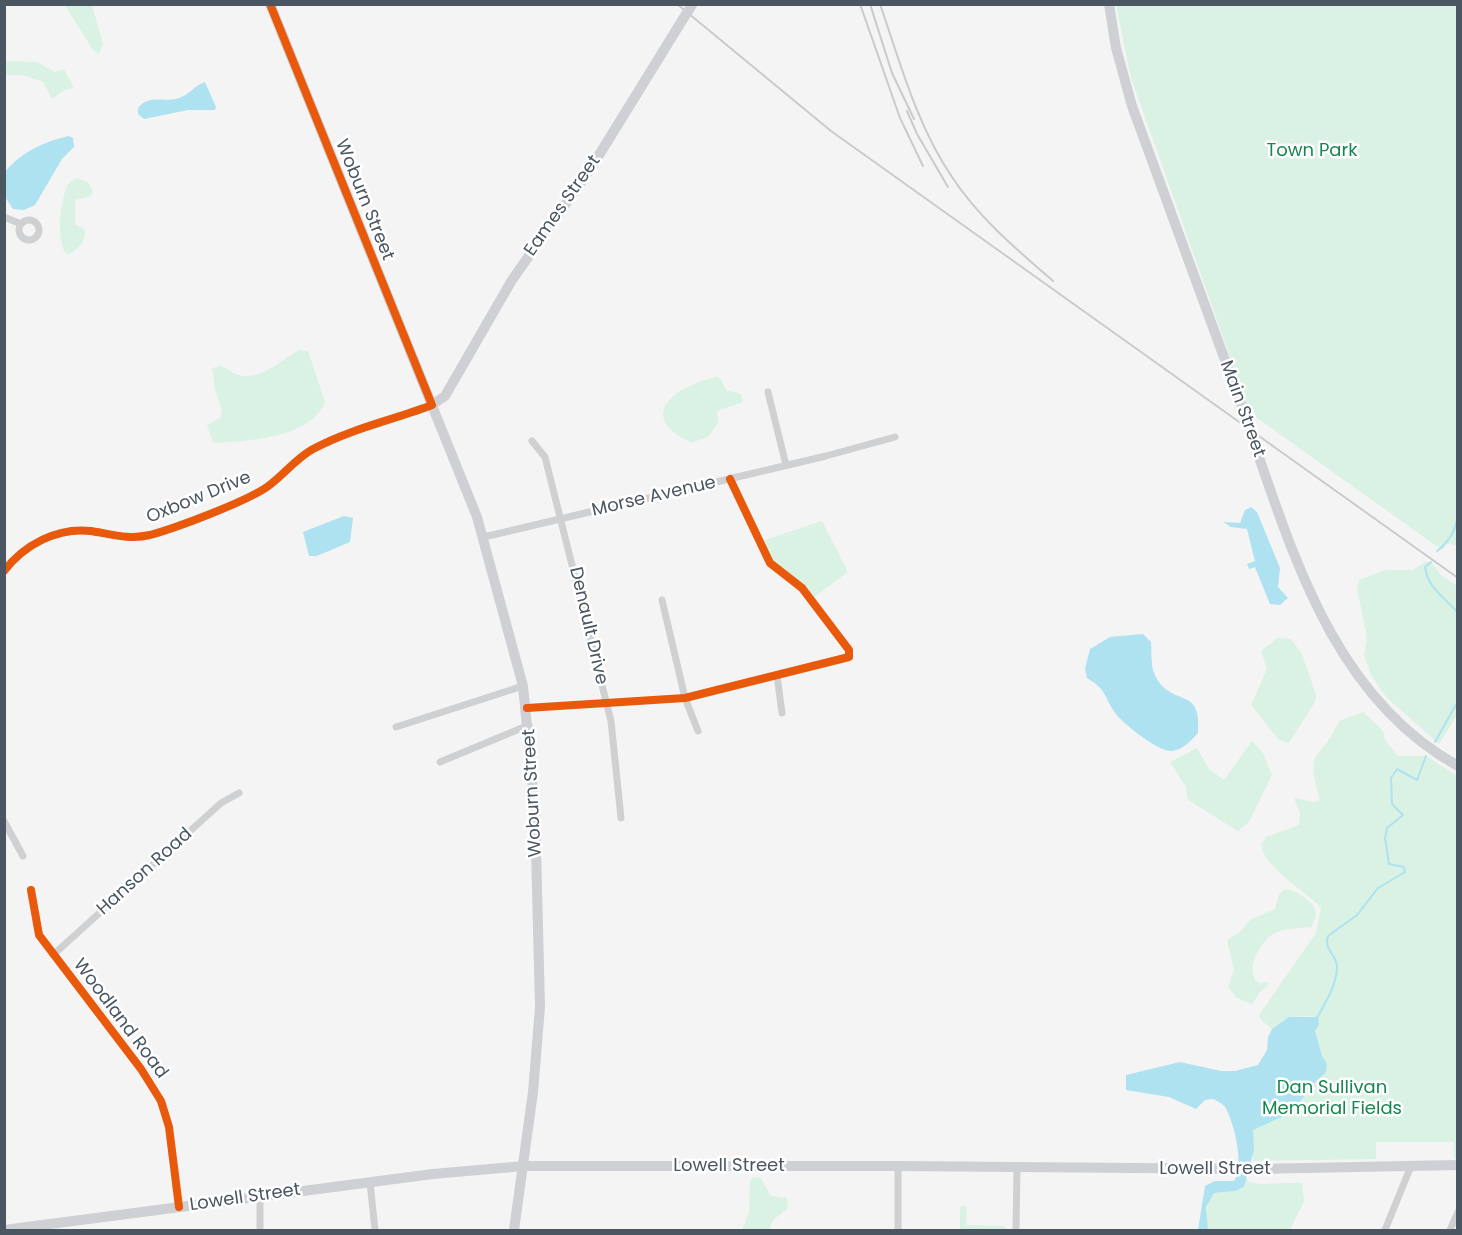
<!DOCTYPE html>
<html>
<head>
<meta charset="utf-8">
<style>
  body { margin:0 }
  #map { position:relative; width:1462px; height:1235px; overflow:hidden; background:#f4f4f4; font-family:Poppins,sans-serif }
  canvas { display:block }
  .frame { position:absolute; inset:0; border:6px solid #4a5661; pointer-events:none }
</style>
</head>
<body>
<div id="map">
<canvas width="1462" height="1235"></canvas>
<div class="frame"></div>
</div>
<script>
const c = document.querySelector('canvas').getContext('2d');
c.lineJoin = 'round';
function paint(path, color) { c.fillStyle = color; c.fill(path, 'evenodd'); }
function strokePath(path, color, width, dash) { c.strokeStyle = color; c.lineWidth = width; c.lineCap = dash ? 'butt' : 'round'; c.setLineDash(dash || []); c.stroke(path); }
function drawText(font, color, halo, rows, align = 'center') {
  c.font = font + ' Poppins,sans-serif'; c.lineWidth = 5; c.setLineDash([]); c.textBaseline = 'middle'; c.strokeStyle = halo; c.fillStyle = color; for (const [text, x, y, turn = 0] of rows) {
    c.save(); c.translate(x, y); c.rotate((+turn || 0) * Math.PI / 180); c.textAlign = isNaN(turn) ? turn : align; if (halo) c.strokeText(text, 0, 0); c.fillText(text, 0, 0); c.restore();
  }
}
paint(new Path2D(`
  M 65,5 L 92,5 L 103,44 L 99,54 L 93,50 Z
  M 1116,5 L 1457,5 L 1457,546 L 1448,543 L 1442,550 L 1250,413 L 1131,78 Z
  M 4,61 L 37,62 L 55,72 L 64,69 L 74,88 L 64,90 L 52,99 L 43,82 L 23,75 L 5,75 Z
  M 77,178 L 88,182 L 93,192 L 91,196 L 75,200 L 75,224 L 84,229 C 88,240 77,249 69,255 L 64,251 C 57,233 60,202 68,184 Z
  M 299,350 L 308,351 L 325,402 C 310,439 246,441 213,443 L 207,425 L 220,418 L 222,410 L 215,389 L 212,368 L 221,366 C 227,368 232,373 238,375 C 260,381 282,360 299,350 Z
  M 716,377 L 720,378 L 726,390 L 741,394 L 743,402 L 717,411 L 718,423 L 709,436 L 692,443 C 634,416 675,386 716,377 Z
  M 822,521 L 848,572 L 813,598 L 777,566 L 762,541 Z
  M 1425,562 L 1431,562 L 1441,575 L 1457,586 L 1457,715 L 1439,744 L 1387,698 L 1372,677 L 1364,655 L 1367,637 L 1357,589 L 1359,580 L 1386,570 L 1413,570 Z
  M 1278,638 L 1291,639 L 1302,654 L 1316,695 L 1315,702 L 1289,743 L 1279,740 L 1251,705 L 1267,669 L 1261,651 Z
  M 1363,712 L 1383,731 L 1385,740 L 1398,756 L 1426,756 L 1457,776 L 1457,1159 L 1454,1159 L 1454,1142 L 1376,1142 L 1376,1159 L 1253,1161 L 1248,1104 L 1313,1016 L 1289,1017 L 1272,1029 L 1260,1019 L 1259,1015 L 1316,933 L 1321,908 C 1305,890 1265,869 1261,845 L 1266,837 L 1299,825 L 1300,813 L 1294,798 L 1314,802 L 1320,800 C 1304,744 1321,763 1339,721 Z
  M 1252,741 L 1263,753 L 1272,775 L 1249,822 L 1238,831 L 1188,800 L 1186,787 L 1170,762 L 1197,748 L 1209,769 L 1224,780 Z
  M 1285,889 C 1293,889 1316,902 1316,913 C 1316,917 1313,923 1312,927 C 1284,930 1272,926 1257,953 C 1252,963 1251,969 1255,980 L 1260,983 L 1267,982 L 1268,986 L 1260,992 L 1252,1004 L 1237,998 L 1228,987 L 1234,970 L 1227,940 L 1240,932 L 1250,920 L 1275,909 L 1279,894 Z
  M 760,1177 L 771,1196 L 787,1198 L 788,1208 L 772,1221 L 770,1230 L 742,1230 L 749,1212 L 750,1182 L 752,1178 Z
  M 1246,1178 L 1249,1182 C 1267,1186 1284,1182 1302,1183 L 1304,1201 L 1290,1230 L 1208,1230 C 1207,1216 1204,1205 1214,1193 L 1235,1191 L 1244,1187 Z
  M 960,1206 L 967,1206 L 966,1225 L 1005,1226 L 1005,1230 L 960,1230 Z`), '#d9f2e3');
paint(new Path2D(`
  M 205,82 L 216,107 L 215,110 L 188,110 L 144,119 L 138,114 L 138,108 C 149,94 164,103 179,98 C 189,95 195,85 205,82 Z
  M 69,136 L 73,138 L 74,147 L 62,159 L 35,205 L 24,210 L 13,209 L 5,197 L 5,172 C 20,153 45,141 69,136 Z
  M 1251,507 L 1257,512 L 1280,568 L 1278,587 L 1288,598 L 1280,605 L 1270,604 L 1255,567 L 1249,569 L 1247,564 L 1255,561 L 1247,529 L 1231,527 L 1223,522 L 1240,523 L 1245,510 Z
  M 344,516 L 353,518 L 350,542 L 317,556 L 309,556 L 303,532 Z
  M 1143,634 L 1151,642 C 1152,654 1150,669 1157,679 C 1174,707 1202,686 1198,733 C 1191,741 1182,750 1172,751 C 1160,753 1122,723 1115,713 C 1103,695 1107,690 1087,678 L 1085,669 L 1090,649 L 1110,637 Z
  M 1289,1017 L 1318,1017 L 1319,1024 L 1315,1031 L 1322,1056 L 1327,1064 L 1326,1072 L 1310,1087 L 1298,1105 L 1286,1115 L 1253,1130 L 1254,1150 L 1244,1187 L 1235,1191 L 1214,1193 L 1206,1207 L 1208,1230 L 1198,1230 L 1205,1186 L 1215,1181 L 1234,1181 C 1245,1168 1234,1121 1225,1107 C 1222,1103 1217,1101 1213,1099 L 1205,1100 L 1196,1109 L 1169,1097 L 1126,1090 L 1126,1075 L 1180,1062 L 1221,1071 L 1235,1071 L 1258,1065 L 1267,1050 L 1268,1037 L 1272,1029 Z`), '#aee2f0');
strokePath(new Path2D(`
  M 1437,551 C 1450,541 1455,531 1458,515
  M 1431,562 L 1425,567 C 1428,589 1445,597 1458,613
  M 1435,742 L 1458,701
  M 1317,1018 C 1325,1003 1337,984 1337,967 C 1337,955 1323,949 1328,936 L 1357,915 L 1378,888 L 1405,872 L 1404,867 L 1389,864 L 1385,838 L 1387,828 L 1403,815 L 1392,804 L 1391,778 L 1397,769 L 1417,780 L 1426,756`), '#aee2f0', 2);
strokePath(new Path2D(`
  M 4,217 L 21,224
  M19 230a10 10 0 1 1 20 0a10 10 0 1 1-20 0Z
  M 768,392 L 786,465
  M 532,441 L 545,457 L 611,721 L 621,818
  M 484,537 L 826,456 L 895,437
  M 4,571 C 24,545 57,527 91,531 C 111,534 129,540 150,535 C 176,528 245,502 267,487 C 284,475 295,459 313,449 C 350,429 393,420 432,405
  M 662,600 L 685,698 L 698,731
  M 777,675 L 782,713
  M 527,708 L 685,698 L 849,657 L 849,650 L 802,588 L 770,563 L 730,479
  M 396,727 L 523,686
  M 440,762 L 529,725
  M 4,821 L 23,856
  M 31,890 L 39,935 L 141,1069 L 161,1101 L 169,1127 L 179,1207
  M 53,955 L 221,803 L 239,793
  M 370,1182 L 375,1230
  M 260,1196 L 260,1230
  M 898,1230 L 898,1166
  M 1016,1230 L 1017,1167
  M 1385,1230 L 1411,1166
  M 1450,1230 L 1458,1212`), '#ced0d2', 7);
strokePath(new Path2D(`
  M 270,4 L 477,517 L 523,686 L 535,809 L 540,1007 L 533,1092 L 514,1230
  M 1109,4 L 1116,48 L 1132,106 L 1244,412
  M 432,405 L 445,396 L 512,280 L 591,168 L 683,19
  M 1251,434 C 1294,558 1335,698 1458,766
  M 4,1230 L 433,1174 L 524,1166 L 898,1166 L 1253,1169 L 1458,1165`), '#ced0d4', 10);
strokePath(new Path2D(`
  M 677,4 L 831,131 L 1458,578
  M 860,4 L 900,118 L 923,166
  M 870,4 L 892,73 L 914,119
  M 880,4 C 900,62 917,126 952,177 C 979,218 1016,249 1053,281
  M 907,111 L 917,134 L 948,187`), '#c9cacc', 2);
strokePath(new Path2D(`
  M 683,19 L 692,5
  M 1244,412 L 1251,434`), '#ced0d4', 10);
strokePath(new Path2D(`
  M 4,571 C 24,545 57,527 91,531 C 111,534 129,540 150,535 C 176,528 245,502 267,487 C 284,475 295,459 313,449 C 350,429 393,420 432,405 L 270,4
  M 527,708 L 685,698 L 849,657 L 849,650 L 802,588 L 770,563 L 730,479
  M 31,890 L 39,935 L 141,1069 L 161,1101 L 169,1127 L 179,1207`), '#e8590c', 8);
drawText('18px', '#17864f', '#fff', [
  ["Town Park",1312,151],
  ["Dan Sullivan",1332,1088],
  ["Memorial Fields",1332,1109]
]);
drawText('18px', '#4a5661', '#fff', [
  ["Woburn Street",364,200,68],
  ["Eames Street",563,206,-55],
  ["Main Street",1242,409,70],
  ["Morse Avenue",654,497,-13],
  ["Oxbow Drive",199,498,-22],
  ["Denault Drive",588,626,77],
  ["Woburn Street",533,793,-93],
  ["Hanson Road",145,872,-42],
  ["Woodland Road",120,1019,53],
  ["Lowell Street",729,1166],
  ["Lowell Street",1215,1169],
  ["Lowell Street",245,1198,-8]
]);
</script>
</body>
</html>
